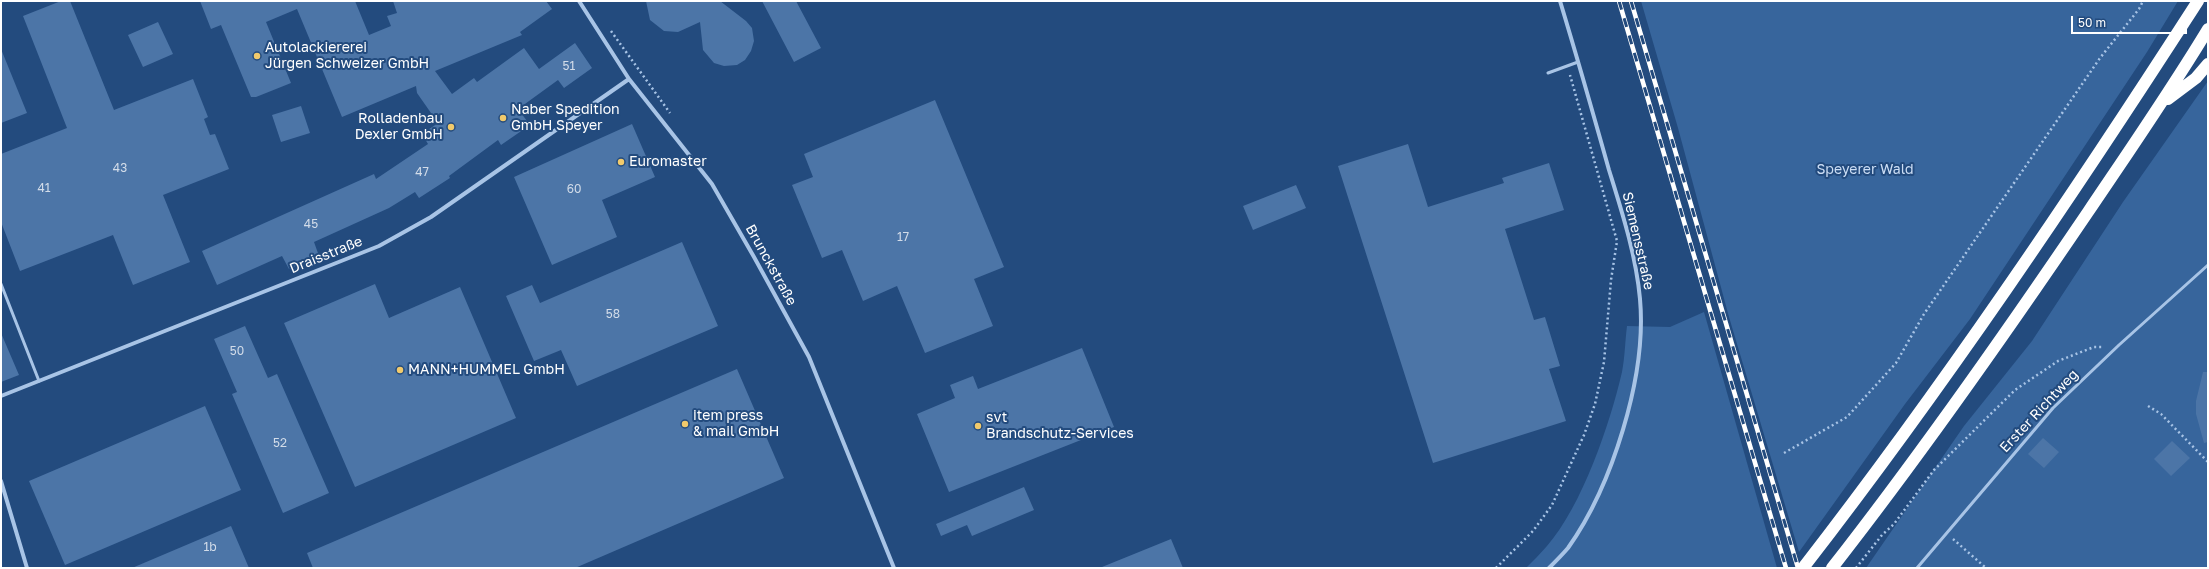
<!DOCTYPE html>
<html>
<head>
<meta charset="utf-8">
<style>
  body { margin:0 }
  #map { position:relative; width:2209px; height:569px; overflow:hidden; background:#234b7e; font-family:"Golos Text",sans-serif }
  canvas { display:block }
  .frame { position:absolute; inset:0; border:2px solid #fff; pointer-events:none }
  .scale { position:absolute; left:2071px; top:16px; width:116px; height:18px; box-sizing:border-box; border:2px solid #fff; border-top:0; padding-left:5px; font-size:12px; line-height:14px; white-space:nowrap; color:#fff; -webkit-text-stroke:3px #234b7e; paint-order:stroke }
</style>
</head>
<body>
<div id="map">
<canvas width="2209" height="569"></canvas>
<div class="frame"></div>
<div class="scale">50 m</div>
</div>
<script>
const c = document.querySelector('canvas').getContext('2d');
c.lineJoin = 'round';
function paint(path, color) { c.fillStyle = color; c.fill(path, 'evenodd'); }
function strokePath(path, color, width, dash) { c.strokeStyle = color; c.lineWidth = width; c.lineCap = dash ? 'butt' : 'round'; c.setLineDash(dash || []); c.stroke(path); }
function drawText(font, color, halo, rows, align = 'center') {
  c.font = font + ' "Golos Text",sans-serif'; c.lineWidth = 4; c.setLineDash([]); c.textBaseline = 'middle'; c.strokeStyle = halo; c.fillStyle = color; for (const [text, x, y, turn = 0] of rows) {
    c.save(); c.translate(x, y); c.rotate((+turn || 0) * Math.PI / 180); c.textAlign = isNaN(turn) ? turn : align; if (halo) c.strokeText(text, 0, 0); c.fillText(text, 0, 0); c.restore();
  }
}
paint(new Path2D(`
  M 1641,1 L 2178,1 L 2147,52 L 1970,319 L 1905,404 L 1799,552 L 1729,317 L 1678,128 Z
  M 2208,81 L 2208,568 L 1866,568 L 1964,426 L 2032,341 L 2123,202 Z
  M 1704,312 L 1777,568 L 1526,568 C 1533,561 1540,554 1547,546 C 1582,506 1610,424 1622,372 C 1625,357 1625,341 1627,326 L 1670,327 Z`), '#37659c');
paint(new Path2D(`
  M 61,1 L 70,1 L 114,110 L 193,79 L 208,117 L 204,119 L 210,135 L 215,134 L 229,169 L 163,195 L 190,262 L 133,285 L 113,235 L 20,271 L 1,222 L 1,154 L 67,128 L 23,16 Z
  M 200,1 L 355,1 L 369,35 L 391,26 L 387,16 L 397,13 L 393,1 L 546,1 L 552,9 L 520,32 L 522,35 L 435,71 L 452,94 L 474,78 L 477,82 L 524,48 L 539,69 L 575,43 L 592,68 L 564,88 L 558,80 L 518,109 L 530,125 L 501,145 L 498,140 L 449,176 L 450,178 L 419,198 L 415,192 L 389,208 L 314,242 L 319,256 L 289,269 L 282,256 L 217,285 L 202,251 L 374,174 L 376,179 L 428,144 L 422,134 L 438,123 L 417,93 L 416,86 L 342,117 L 297,9 L 266,22 L 291,83 L 256,97 L 251,97 L 221,25 L 211,29 Z
  M 646,1 L 720,1 L 746,21 L 752,28 L 754,41 L 751,51 L 745,60 L 737,65 L 724,66 L 714,63 L 703,50 L 700,22 L 678,32 L 664,31 L 650,20 Z
  M 762,1 L 796,1 L 821,48 L 794,62 Z
  M 158,22 L 173,54 L 143,67 L 128,35 Z
  M 1,49 L 27,113 L 1,123 Z
  M 935,100 L 1004,267 L 974,279 L 993,326 L 925,353 L 897,286 L 863,301 L 842,250 L 822,258 L 792,185 L 813,177 L 804,154 Z
  M 301,106 L 310,133 L 281,142 L 272,115 Z
  M 632,124 L 655,177 L 602,200 L 617,237 L 552,265 L 514,177 Z
  M 1408,144 L 1428,207 L 1504,183 L 1502,178 L 1549,163 L 1564,210 L 1505,229 L 1534,320 L 1545,317 L 1560,366 L 1549,369 L 1566,421 L 1433,463 L 1338,166 Z
  M 1296,185 L 1306,208 L 1253,230 L 1243,206 Z
  M 682,242 L 718,326 L 577,386 L 561,350 L 534,361 L 506,296 L 532,285 L 540,303 Z
  M 375,284 L 389,318 L 460,287 L 516,418 L 355,487 L 284,323 Z
  M 245,326 L 268,378 L 277,374 L 329,493 L 283,513 L 232,394 L 237,392 L 214,339 Z
  M 1,333 L 19,375 L 1,382 Z
  M 1082,348 L 1114,427 L 949,492 L 917,414 L 955,398 L 950,385 L 973,376 L 978,389 Z
  M 737,369 L 784,478 L 575,568 L 313,568 L 307,553 Z
  M 2203,372 L 2208,372 L 2208,442 L 2204,443 L 2196,414 L 2196,401 Z
  M 205,406 L 241,490 L 65,565 L 29,481 Z
  M 2043,438 L 2059,452 L 2044,468 L 2028,454 Z
  M 2172,441 L 2190,458 L 2171,476 L 2154,459 Z
  M 1024,487 L 1034,510 L 972,536 L 967,525 L 941,536 L 936,524 Z
  M 231,526 L 249,568 L 132,568 Z
  M 1171,539 L 1183,568 L 1102,568 L 1102,567 Z`), '#4c75a7');
strokePath(new Path2D(`
  M 611,31 L 670,113
  M 777,276 L 784,289
  M 2148,406 L 2161,414 L 2208,462
  M 1784,453 L 1847,417 L 1896,363 L 1924,314 L 2100,58 L 2139,9 L 2143,1
  M 1953,539 L 1986,568
  M 1496,568 L 1533,531 L 1552,505 L 1584,435 L 1595,404 L 1604,362 L 1611,280 L 1617,241 L 1570,75
  M 1856,568 L 1882,535 L 1894,524 L 1934,470 L 2015,390 L 2058,361 L 2094,347 L 2104,347`), '#a8c4e6', 2.5, [2, 3]);
strokePath(new Path2D(`
  M 1548,73 L 1578,62
  M 1,284 L 39,381
  M 1917,568 L 2053,408 L 2119,345 L 2208,265`), '#a8c4e6', 3);
strokePath(new Path2D(`
  M 579,1 L 629,79 L 712,184 L 754,257 L 809,357 L 894,568
  M 1,396 L 379,246 L 431,217 L 629,79
  M 1,481 L 27,568
  M 1549,568 C 1555,562 1562,555 1568,548 C 1612,486 1647,376 1640,299 C 1636,255 1622,212 1609,170 C 1593,113 1577,57 1560,1`), '#a8c4e6', 4);
strokePath(new Path2D(`
  M 2168,99 L 2196,78 L 2208,64
  M 1803,568 C 1944,386 2073,195 2198,1
  M 1832,568 C 1922,453 2006,333 2088,212 C 2129,151 2170,92 2208,29`), '#fff', 12);
const rail = new Path2D(`
  M 1619,1 L 1786,568
  M 1631,1 L 1798,568`);
strokePath(rail, '#fff', 4.5);
strokePath(rail, '#234b7e', 3, [9]);
for (const [x, y, r, color] of [
  [257,56,4,"#f1ca6c"],
  [503,118,4,"#f1ca6c"],
  [451,127,4,"#f1ca6c"],
  [621,162,4,"#f1ca6c"],
  [400,370,4,"#f1ca6c"],
  [685,424,4,"#f1ca6c"],
  [978,426,4,"#f1ca6c"]
]) { const dot = new Path2D(); dot.arc(x, y, r, 0, 2 * Math.PI); c.fillStyle = color; c.fill(dot); strokePath(dot, '#234b7e', 1.5); }
drawText('12px', '#d2dce9', null, [
  ["51",569,66],
  ["43",120,168],
  ["47",422,172],
  ["41",44,188],
  ["60",574,189],
  ["45",311,224],
  ["17",903,237],
  ["58",613,314],
  ["50",237,351],
  ["52",280,443],
  ["1b",210,547]
]);
drawText('14px', '#fff', '#234b7e', [
  ["Autolackiererei",265,48],
  ["Jürgen Schweizer GmbH",265,64],
  ["Naber Spedition",511,110],
  ["GmbH Speyer",511,126],
  ["Rolladenbau",443,119,"right"],
  ["Dexler GmbH",443,135,"right"],
  ["Euromaster",629,162],
  ["MANN+HUMMEL GmbH",408,370],
  ["item press",693,416],
  ["& mail GmbH",693,432],
  ["svt",986,418],
  ["Brandschutz-Services",986,434]
], 'left');
drawText('14px', '#ccdef5', '#234b7e', [
  ["Speyerer Wald",1865,170]
]);
drawText('14px', '#fff', '#234b7e', [
  ["Siemensstraße",1638,241,77],
  ["Draisstraße",326,255,-22],
  ["Brunckstraße",771,265,61],
  ["Erster Richtweg",2039,411,-47]
]);
</script>
</body>
</html>
